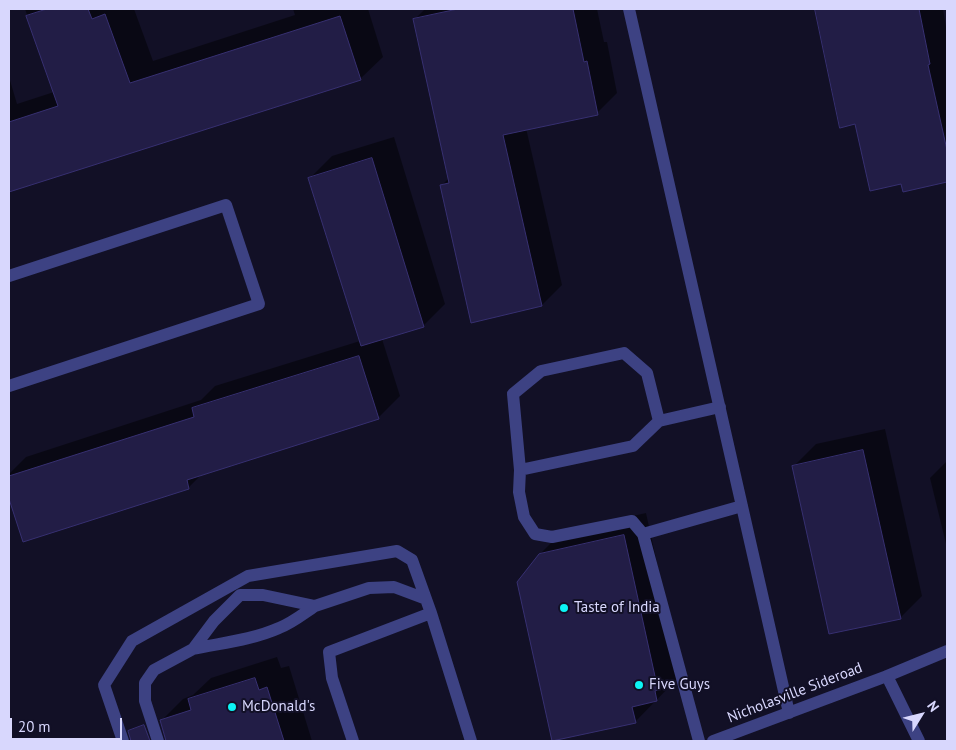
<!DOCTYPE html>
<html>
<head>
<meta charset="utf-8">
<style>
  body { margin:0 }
  #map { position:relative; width:956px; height:750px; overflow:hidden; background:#121026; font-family:"PT Sans",sans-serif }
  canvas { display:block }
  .frame { position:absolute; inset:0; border:10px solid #d8d7fd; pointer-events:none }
  .north { position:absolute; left:896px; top:690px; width:50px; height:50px; -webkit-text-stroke:4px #121026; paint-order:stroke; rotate:54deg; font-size:14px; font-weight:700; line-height:20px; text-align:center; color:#d8d7fd }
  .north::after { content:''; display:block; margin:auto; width:18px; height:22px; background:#d8d7fd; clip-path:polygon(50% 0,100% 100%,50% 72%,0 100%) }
  .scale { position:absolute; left:10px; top:718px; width:112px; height:22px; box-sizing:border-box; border:2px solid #d8d7fd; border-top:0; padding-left:6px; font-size:15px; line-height:18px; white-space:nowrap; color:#d8d7fd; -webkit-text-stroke:4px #121026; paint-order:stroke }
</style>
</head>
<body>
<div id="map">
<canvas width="956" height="750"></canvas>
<div class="frame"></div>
<div class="north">N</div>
<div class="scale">20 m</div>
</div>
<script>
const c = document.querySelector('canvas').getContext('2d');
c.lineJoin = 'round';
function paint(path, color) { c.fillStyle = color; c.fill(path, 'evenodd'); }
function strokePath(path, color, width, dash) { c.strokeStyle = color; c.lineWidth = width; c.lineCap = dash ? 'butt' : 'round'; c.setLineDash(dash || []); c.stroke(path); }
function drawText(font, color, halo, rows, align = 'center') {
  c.font = font + ' "PT Sans",sans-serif'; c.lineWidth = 4; c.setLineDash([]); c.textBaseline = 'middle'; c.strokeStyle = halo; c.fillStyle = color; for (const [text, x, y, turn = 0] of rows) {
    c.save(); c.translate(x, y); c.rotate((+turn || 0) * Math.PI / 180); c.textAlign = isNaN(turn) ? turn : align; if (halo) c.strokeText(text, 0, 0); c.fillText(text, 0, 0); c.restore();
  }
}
paint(new Path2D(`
  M 25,9 L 134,9 L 153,61 L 295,15 L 293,9 L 368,9 L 383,57 L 360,79 L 9,190 L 9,77 L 17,104 L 54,92 Z
  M 425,9 L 597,9 L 604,42 L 607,42 L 617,93 L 597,113 L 526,128 L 562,285 L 542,305 L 472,321 L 442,185 L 449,178 L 415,19 Z
  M 818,9 L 943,9 L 947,33 L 947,181 L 904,190 L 902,183 L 816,11 Z
  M 394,137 L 445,304 L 423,326 L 382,339 L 400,396 L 378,418 L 203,473 L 189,487 L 24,540 L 9,495 L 9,474 L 26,457 L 201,400 L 215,386 L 360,341 L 310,178 L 332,156 Z
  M 885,429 L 922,596 L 900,618 L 794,466 L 816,444 Z
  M 947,461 L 947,548 L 930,478 Z
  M 646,513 L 680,667 L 678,678 L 635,722 L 540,554 L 562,532 Z
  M 277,657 L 281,668 L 289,666 L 312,741 L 167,741 L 161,721 L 183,699 L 193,695 L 211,678 Z`), '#0007');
const building = new Path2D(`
  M 47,9 L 88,9 L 92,19 L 105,14 L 130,83 L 340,16 L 361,80 L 9,192 L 9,122 L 58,106 L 26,16 Z
  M 458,9 L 573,9 L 584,62 L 587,61 L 598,115 L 503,135 L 542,306 L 471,323 L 440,185 L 449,183 L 413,19 Z
  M 815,9 L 919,9 L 930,64 L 928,65 L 947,150 L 947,182 L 903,192 L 901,184 L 870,191 L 855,124 L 840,128 Z
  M 372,158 L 424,327 L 361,346 L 308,178 Z
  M 359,356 L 379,419 L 187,480 L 189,489 L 23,542 L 9,499 L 9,476 L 194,417 L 192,408 Z
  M 863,450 L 901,619 L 829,634 L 792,466 Z
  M 624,535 L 658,690 L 655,691 L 657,701 L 632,707 L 636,723 L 552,741 L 517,582 L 539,554 Z
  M 255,678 L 259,690 L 267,687 L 284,741 L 166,741 L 160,720 L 191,710 L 188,699 Z
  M 144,725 L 150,741 L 131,741 L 128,731 Z`);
paint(building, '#221d46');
strokePath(building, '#373071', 1);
strokePath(new Path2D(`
  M 629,9 L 789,713
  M 9,276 L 226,205 L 259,304 L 9,386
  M 659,421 L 633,446 L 520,470 L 513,394 L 541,371 L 624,353 L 647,373 L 659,421 L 720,407
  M 520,470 L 519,492 L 524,517 L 535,534 L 552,537 L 632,521 L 643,534
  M 193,649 C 221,643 252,640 279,628 C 292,623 303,614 315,606
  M 887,676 L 919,741
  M 123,741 L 104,685 L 132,641 L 248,576 L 397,551 L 412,560 L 431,613 L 471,741
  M 158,741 L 145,701 L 145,683 L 154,670 L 193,649 L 214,621 L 240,595 L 263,595 L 315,606 L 369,588 L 394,587 L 426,599
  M 353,741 L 332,678 L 329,652 L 431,613
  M 699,741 L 643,534 L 742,506
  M 713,741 L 887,676 L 947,651`), '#3d4283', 12);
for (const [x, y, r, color] of [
  [564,608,5,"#0cf4f5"],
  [639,685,5,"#0cf4f5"],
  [232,707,5,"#0cf4f5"]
]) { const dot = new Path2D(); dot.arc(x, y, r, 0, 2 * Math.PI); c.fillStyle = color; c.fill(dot); strokePath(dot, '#121026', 2); }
drawText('15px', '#d8d7fd', '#121026', [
  ["Taste of India",574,608],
  ["Five Guys",649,685],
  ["McDonald's",242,707]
], 'left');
drawText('15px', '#d8d7fd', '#121026', [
  ["Nicholasville Sideroad",795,693,-21]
]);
</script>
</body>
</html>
